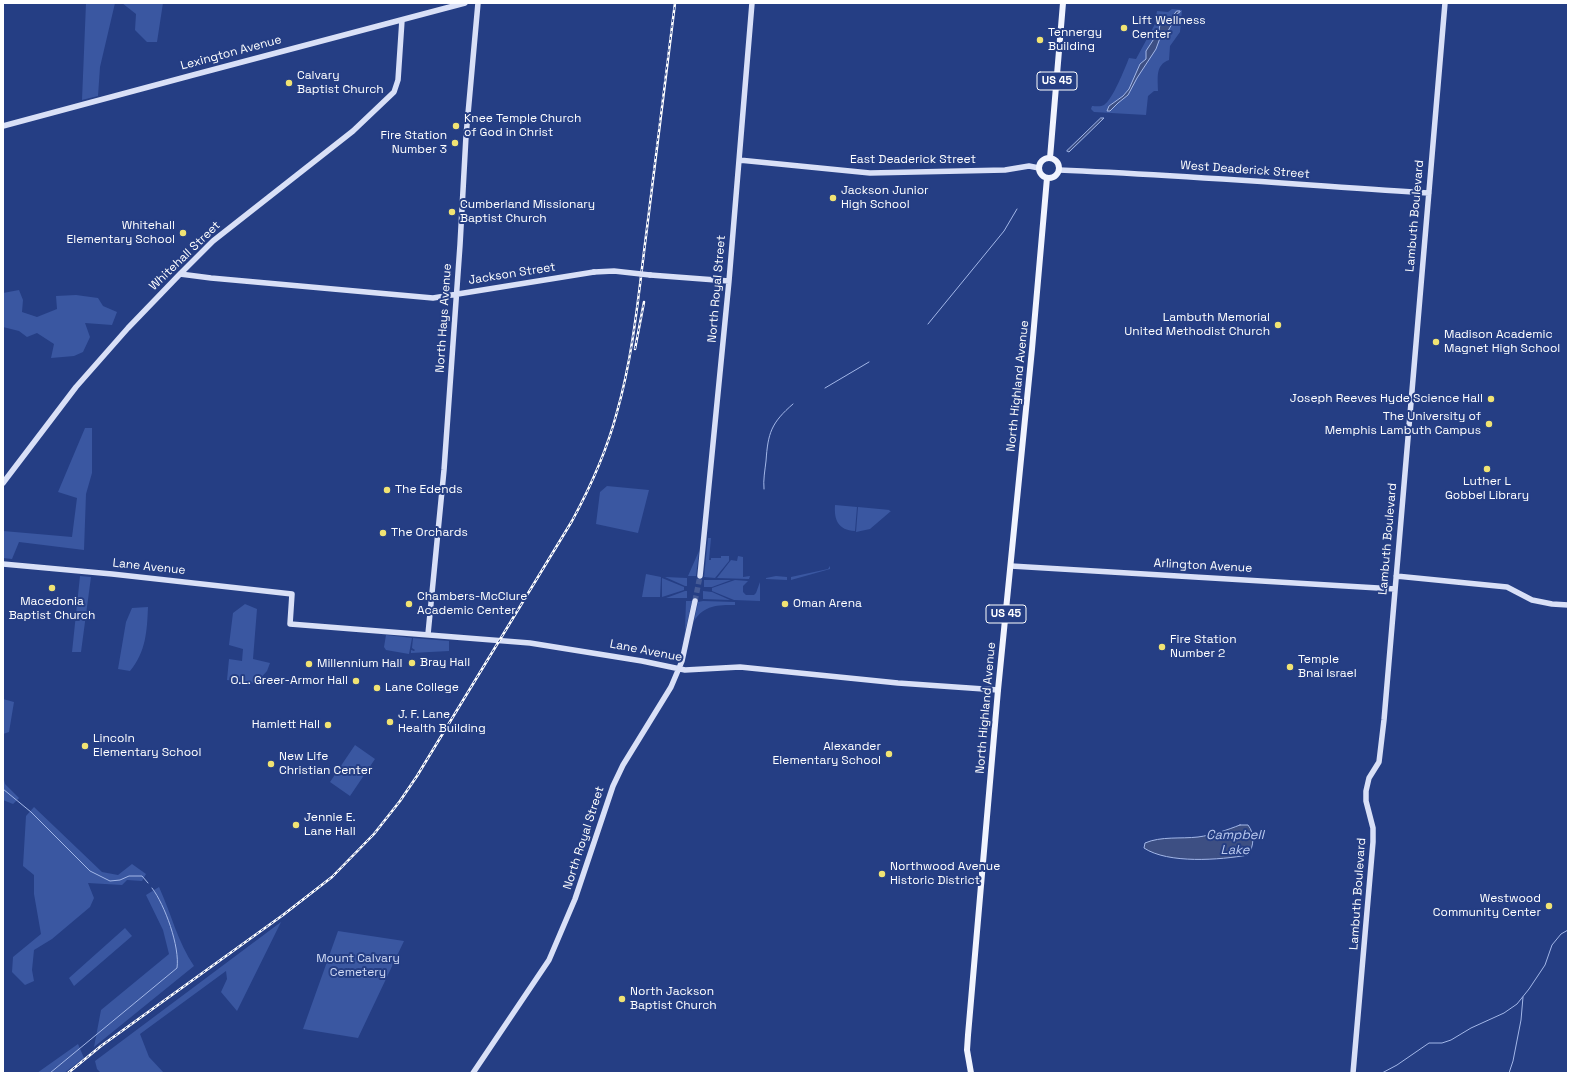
<!DOCTYPE html>
<html>
<head>
<meta charset="utf-8">
<style>
  body { margin:0 }
  #map { position:relative; width:1571px; height:1076px; overflow:hidden; background:#253e84; font-family:"Space Grotesk",sans-serif }
  canvas { display:block }
  .frame { position:absolute; inset:0; border:4px solid #fff; pointer-events:none }
</style>
</head>
<body>
<div id="map">
<canvas width="1571" height="1076"></canvas>
<div class="frame"></div>
</div>
<script>
const c = document.querySelector('canvas').getContext('2d');
c.lineJoin = 'round';
function paint(path, color) { c.fillStyle = color; c.fill(path, 'evenodd'); }
function strokePath(path, color, width, dash) { c.strokeStyle = color; c.lineWidth = width; c.lineCap = dash ? 'butt' : 'round'; c.setLineDash(dash || []); c.stroke(path); }
function drawText(font, color, halo, rows, align = 'center') {
  c.font = font + ' "Space Grotesk",sans-serif'; c.lineWidth = 4; c.setLineDash([]); c.textBaseline = 'middle'; c.strokeStyle = halo; c.fillStyle = color; for (const [text, x, y, turn = 0] of rows) {
    c.save(); c.translate(x, y); c.rotate((+turn || 0) * Math.PI / 180); c.textAlign = isNaN(turn) ? turn : align; if (halo) c.strokeText(text, 0, 0); c.fillText(text, 0, 0); c.restore();
  }
}
paint(new Path2D(`
  M 86,3 L 115,3 L 100,67 L 98,96 L 82,100 Z
  M 122,3 L 163,3 L 157,42 L 147,42 L 135,30 L 136,14 Z
  M 1172,9 L 1182,10 L 1180,32 L 1170,46 L 1169,60 C 1155,65 1158,78 1158,91 L 1154,91 L 1148,96 L 1146,115 L 1094,112 L 1091,109 L 1092,106 C 1095,106 1101,107 1104,105 C 1113,99 1125,68 1129,58 L 1136,59 L 1155,24 L 1157,11 L 1168,12 Z
  M 19,290 L 23,300 L 22,312 L 37,317 L 57,309 L 56,296 L 76,295 L 98,298 L 103,306 L 117,312 L 112,325 L 85,323 L 90,337 L 83,352 L 74,356 L 51,358 L 54,344 L 37,333 L 27,337 L 19,331 L 3,327 L 3,293 Z
  M 85,428 L 92,428 L 92,473 L 86,494 L 84,550 L 19,542 L 12,559 L 3,558 L 3,531 L 72,537 L 77,498 L 58,492 Z
  M 607,486 L 649,490 L 638,533 L 596,524 L 600,492 Z
  M 835,505 L 857,507 L 855,531 C 838,530 834,520 835,505 Z
  M 858,507 L 890,510 L 889,511 L 891,511 L 870,529 L 856,532 Z
  M 708,538 L 711,538 L 709,560 L 711,560 L 711,558 L 721,558 L 721,556 L 729,556 L 729,561 L 715,578 L 704,577 Z
  M 699,551 L 696,576 L 688,576 Z
  M 738,556 L 743,557 L 743,577 L 750,576 L 749,579 L 717,578 L 731,560 L 737,561 Z
  M 830,566 L 830,569 L 791,580 L 791,577 L 828,569 Z
  M 646,574 L 661,577 L 660,597 L 642,597 Z
  M 80,576 L 91,577 L 81,652 L 72,652 Z
  M 776,576 L 787,577 L 787,580 L 766,579 L 766,578 Z
  M 665,577 L 687,578 L 687,586 L 685,586 Z
  M 662,578 L 684,587 L 684,590 L 662,597 Z
  M 704,580 L 731,580 L 712,587 L 704,587 Z
  M 735,580 L 748,581 L 743,586 L 743,592 L 746,595 L 754,595 L 756,593 L 760,582 L 760,601 L 734,600 L 712,591 L 712,588 Z
  M 685,591 L 687,591 L 687,598 L 666,598 Z
  M 703,591 L 712,592 L 730,600 L 703,599 Z
  M 686,601 L 692,601 L 679,659 L 685,631 Z
  M 703,601 L 735,602 L 735,605 C 718,605 704,605 694,621 L 698,602 Z
  M 245,604 L 257,609 L 253,659 L 270,663 L 267,671 L 256,683 L 227,680 L 229,659 L 242,661 L 243,649 L 229,645 L 233,613 Z
  M 148,607 C 147,631 146,652 130,671 L 118,669 L 126,622 L 132,608 Z
  M 386,635 L 412,638 L 409,654 L 386,650 L 384,647 Z
  M 413,638 L 449,641 L 449,651 L 411,653 L 411,650 L 414,651 L 415,650 L 412,648 Z
  M 3,699 L 14,702 L 9,732 L 3,734 Z
  M 355,745 L 375,759 L 350,796 L 330,782 Z
  M 3,776 L 5,784 L 19,798 L 13,804 L 3,800 Z
  M 34,807 L 102,872 L 118,875 L 132,864 L 146,874 L 142,881 L 127,880 L 122,885 L 88,883 L 94,898 L 90,907 L 52,939 L 34,950 L 32,970 L 34,981 L 25,985 L 12,972 L 13,957 L 41,934 L 34,894 L 34,875 L 23,866 L 26,816 Z
  M 159,887 C 171,913 178,943 194,966 L 94,1047 L 101,1010 L 169,954 L 163,930 L 146,895 Z
  M 281,922 L 237,1011 L 221,992 L 227,979 L 226,971 L 140,1034 L 149,1057 L 164,1073 L 101,1073 L 97,1069 L 95,1061 Z
  M 125,928 L 132,936 L 74,986 L 69,978 Z
  M 338,931 L 404,941 L 358,1038 L 303,1029 Z
  M 78,1044 L 84,1058 L 64,1073 L 37,1073 Z`), '#3a57a1');
const water = new Path2D(`
  M 1177,11 L 1180,11 L 1180,12 L 1178,13 L 1168,31 L 1160,38 L 1156,49 L 1137,78 L 1128,95 L 1118,103 L 1110,111 L 1107,111 L 1109,106 L 1123,96 L 1129,89 L 1140,64 L 1146,59 L 1146,51 L 1159,31 L 1160,24 L 1162,21 L 1171,18 Z
  M 1101,118 L 1104,118 L 1069,152 L 1067,151 Z
  M 1240,825 L 1248,825 C 1255,834 1254,846 1248,855 C 1220,860 1168,864 1144,848 L 1145,843 C 1161,836 1181,839 1198,837 C 1213,835 1227,830 1240,825 Z`);
paint(water, '#3d4f83');
strokePath(water, '#a3b7e8', 1);
strokePath(new Path2D(`
  M 928,324 L 1004,231 L 1017,209
  M 825,388 L 869,362
  M 764,489 C 763,480 765,470 766,461 C 768,433 771,423 793,404
  M 3,789 L 31,812 L 90,871 L 110,881 L 120,880 L 129,876 L 142,876 L 148,883
  M 50,1073 L 177,968 C 180,947 165,905 152,888
  M 1382,1073 L 1397,1065 L 1429,1043 L 1442,1043 L 1451,1040 L 1471,1028 L 1504,1013 L 1517,1004 L 1529,989 L 1545,965 L 1552,945 L 1561,934 L 1568,930
  M 1509,1073 L 1513,1061 L 1521,1020 L 1523,997`), '#a3b7e8', 1);
strokePath(new Path2D(`
  M 695,601 L 700,576`), '#465b96', 5.5, [5.5, 3]);
strokePath(new Path2D(`
  M 3,126 L 193,75 L 465,3
  M 739,160 L 870,173 L 1005,170 L 1029,166 L 1039,168
  M 1059,170 C 1183,175 1306,185 1429,193
  M 180,274 L 211,278 L 433,298 L 594,272
  M 650,275 L 729,281
  M 3,483 L 76,387 L 128,328 L 180,274 L 213,241 L 353,131 L 394,92 L 398,80 L 402,20
  M 3,564 L 112,574 L 292,594 L 290,624 L 530,643 L 642,661 L 685,670 L 740,667 L 898,683 L 998,690
  M 1011,566 L 1395,589
  M 700,576 L 729,281 L 752,3
  M 1396,576 L 1507,587 L 1532,600 L 1552,604 L 1568,605
  M 428,634 L 444,470 L 460,245 L 466,136 L 478,3
  M 473,1073 L 549,960 L 575,899 L 613,786 L 623,765 L 671,687 L 682,661 L 695,601
  M 1353,1073 L 1373,842 L 1373,828 L 1366,801 L 1366,791 L 1369,778 L 1379,762 L 1384,720 L 1445,3`), '#d9e0f7', 5.5);
strokePath(new Path2D(`
  M1039 168a10 10 0 1 1 20 0a10 10 0 1 1-20 0Z
  M 1050,158 L 1063,3
  M 971,1073 L 967,1050 L 968,1035 L 998,690 L 1032,349 L 1047,178`), '#f1f4fe', 6);
const rail = new Path2D(`
  M 635,349 L 644,302
  M 68,1073 L 101,1046 L 283,915 L 332,877 L 374,834 L 400,801 L 417,776 L 572,521 C 591,486 607,450 617,412 C 634,352 639,289 647,228 C 656,153 665,78 675,3`);
strokePath(rail, '#fff', 2.5);
strokePath(rail, '#253e84', 1, [3]);
strokePath(new Path2D(`
  M 594,272 L 614,271 L 650,275`), '#d9e0f7', 5.5);
for (const [x, y, r, color] of [
  [1124,28,4,"#f1e373"],
  [1040,40,4,"#f1e373"],
  [289,83,4,"#f1e373"],
  [456,126,4,"#f1e373"],
  [455,143,4,"#f1e373"],
  [833,198,4,"#f1e373"],
  [452,212,4,"#f1e373"],
  [183,233,4,"#f1e373"],
  [1278,325,4,"#f1e373"],
  [1436,342,4,"#f1e373"],
  [1491,399,4,"#f1e373"],
  [1489,424,4,"#f1e373"],
  [1487,469,4,"#f1e373"],
  [387,490,4,"#f1e373"],
  [383,533,4,"#f1e373"],
  [52,588,4,"#f1e373"],
  [409,604,4,"#f1e373"],
  [785,604,4,"#f1e373"],
  [1162,647,4,"#f1e373"],
  [412,663,4,"#f1e373"],
  [309,664,4,"#f1e373"],
  [1290,667,4,"#f1e373"],
  [356,681,4,"#f1e373"],
  [377,688,4,"#f1e373"],
  [390,722,4,"#f1e373"],
  [328,725,4,"#f1e373"],
  [85,746,4,"#f1e373"],
  [889,754,4,"#f1e373"],
  [271,764,4,"#f1e373"],
  [296,825,4,"#f1e373"],
  [882,874,4,"#f1e373"],
  [1549,906,4,"#f1e373"],
  [622,999,4,"#f1e373"]
]) { const dot = new Path2D(); dot.arc(x, y, r, 0, 2 * Math.PI); c.fillStyle = color; c.fill(dot); strokePath(dot, '#253e84', 1.5); }
for (const [x, y, w] of [
  [1057,81,40],
  [1006,614,40]
]) { const box = new Path2D(); box.roundRect(x - w / 2, y - 9, w, 18, 3); c.fillStyle = '#253e84'; c.fill(box); strokePath(box, '#fff', 1); }
drawText('bold 11px', '#fff', null, [
  ["US 45",1057,81],
  ["US 45",1006,614]
]);
drawText('12px', '#fff', '#253e84', [
  ["Lift Wellness",1132,21],
  ["Center",1132,35],
  ["Tennergy",1048,33],
  ["Building",1048,47],
  ["Calvary",297,76],
  ["Baptist Church",297,90],
  ["Knee Temple Church",464,119],
  ["of God in Christ",464,133],
  ["Fire Station",447,136,"right"],
  ["Number 3",447,150,"right"],
  ["Jackson Junior",841,191],
  ["High School",841,205],
  ["Cumberland Missionary",460,205],
  ["Baptist Church",460,219],
  ["Whitehall",175,226,"right"],
  ["Elementary School",175,240,"right"],
  ["Lambuth Memorial",1270,318,"right"],
  ["United Methodist Church",1270,332,"right"],
  ["Madison Academic",1444,335],
  ["Magnet High School",1444,349],
  ["Joseph Reeves Hyde Science Hall",1483,399,"right"],
  ["The University of",1481,417,"right"],
  ["Memphis Lambuth Campus",1481,431,"right"],
  ["Luther L",1487,482,"center"],
  ["Gobbel Library",1487,496,"center"],
  ["The Edends",395,490],
  ["The Orchards",391,533],
  ["Chambers-McClure",417,597],
  ["Academic Center",417,611],
  ["Macedonia",52,602,"center"],
  ["Baptist Church",52,616,"center"],
  ["Oman Arena",793,604],
  ["Fire Station",1170,640],
  ["Number 2",1170,654],
  ["Temple",1298,660],
  ["Bnai Israel",1298,674],
  ["Bray Hall",420,663],
  ["Millennium Hall",317,664],
  ["O.L. Greer-Armor Hall",348,681,"right"],
  ["Lane College",385,688],
  ["J. F. Lane",398,715],
  ["Health Building",398,729],
  ["Hamlett Hall",320,725,"right"],
  ["Lincoln",93,739],
  ["Elementary School",93,753],
  ["Alexander",881,747,"right"],
  ["Elementary School",881,761,"right"],
  ["New Life",279,757],
  ["Christian Center",279,771],
  ["Jennie E.",304,818],
  ["Lane Hall",304,832],
  ["Northwood Avenue",890,867],
  ["Historic District",890,881],
  ["Westwood",1541,899,"right"],
  ["Community Center",1541,913,"right"],
  ["North Jackson",630,992],
  ["Baptist Church",630,1006]
], 'left');
drawText('12px', '#fff', '#253e84', [
  ["Lexington Avenue",231,53,-15],
  ["East Deaderick Street",913,160],
  ["West Deaderick Street",1245,170,4],
  ["Lambuth Boulevard",1415,216,-85],
  ["Whitehall Street",185,256,-44],
  ["Jackson Street",512,274,-9],
  ["North Royal Street",717,289,-85],
  ["North Hays Avenue",444,318,-86],
  ["North Highland Avenue",1018,386,-84],
  ["Lambuth Boulevard",1388,539,-85],
  ["Arlington Avenue",1203,566,3],
  ["Lane Avenue",149,567,6],
  ["Lane Avenue",646,651,11],
  ["North Highland Avenue",986,708,-85],
  ["North Royal Street",584,838,-72],
  ["Lambuth Boulevard",1358,894,-86]
]);
drawText('12px', '#d2dcf6', '#253e84', [
  ["Mount Calvary",358,959],
  ["Cemetery",358,973]
]);
drawText('italic 13px', '#bac9ef', '#253e84', [
  ["Campbell",1235,835],
  ["Lake",1235,850]
]);
</script>
</body>
</html>
